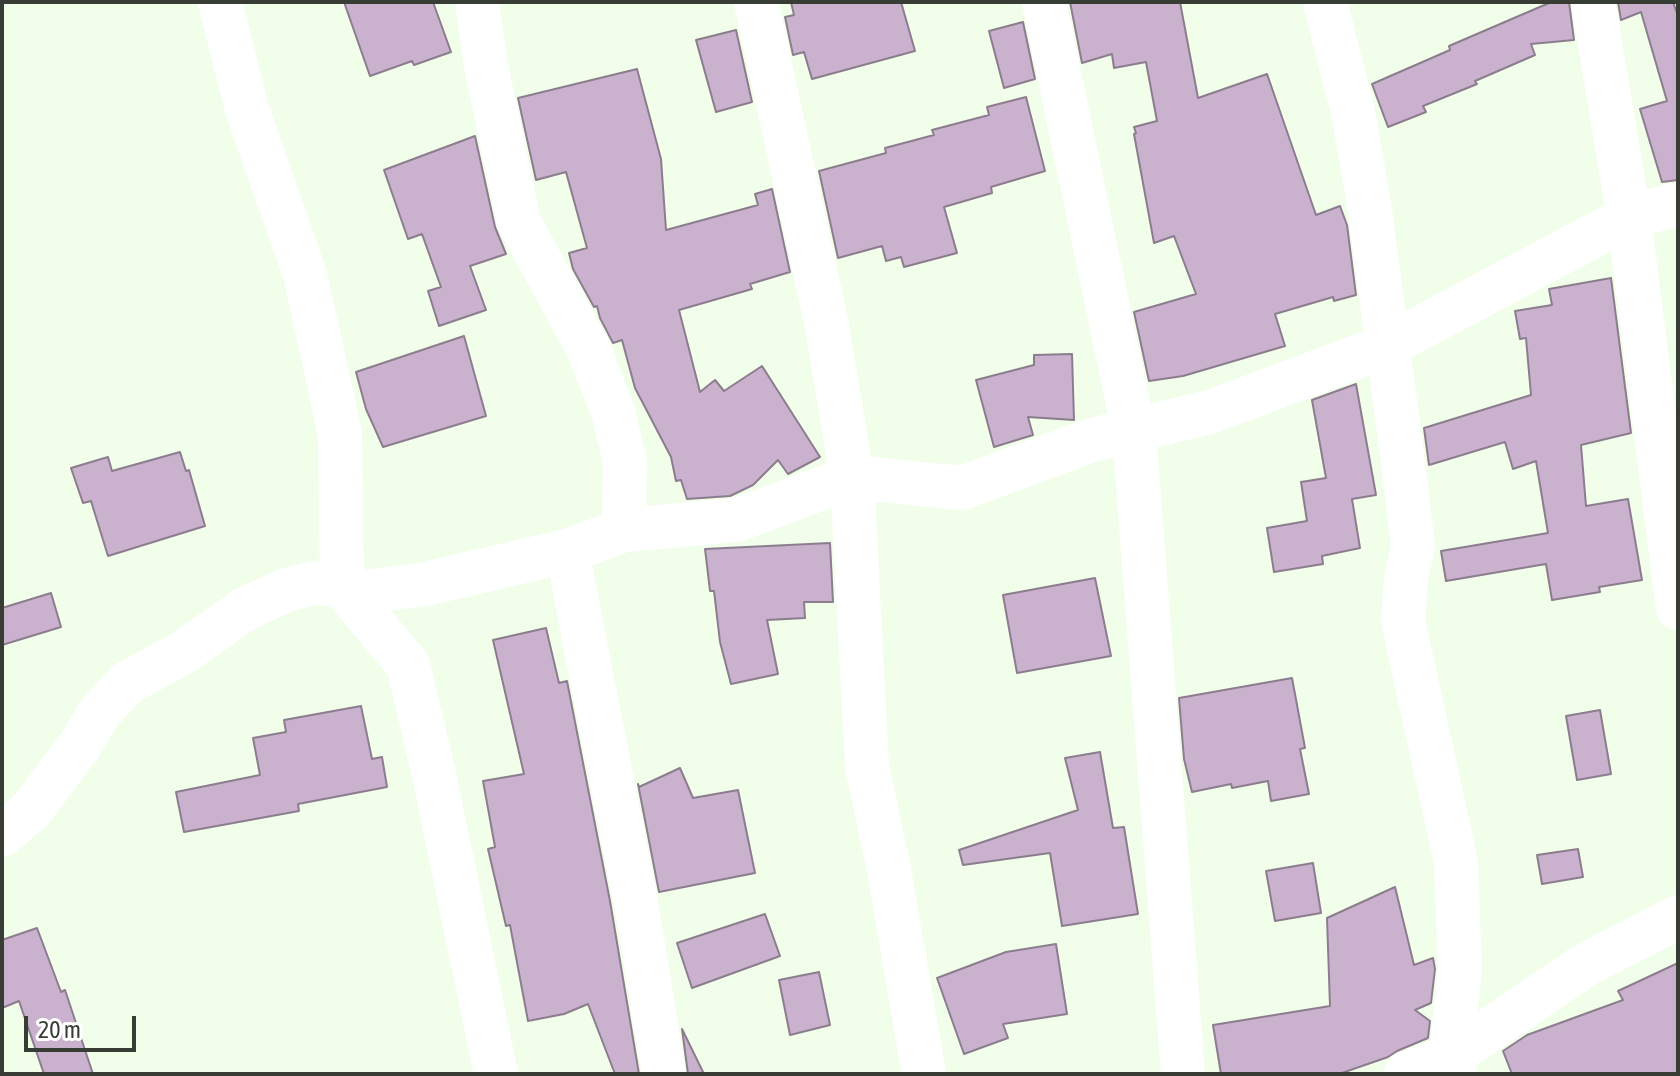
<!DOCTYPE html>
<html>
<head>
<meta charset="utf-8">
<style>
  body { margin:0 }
  #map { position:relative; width:1680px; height:1076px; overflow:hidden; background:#f1feea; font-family:"Asap Condensed",sans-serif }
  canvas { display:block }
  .frame { position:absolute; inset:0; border:4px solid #373c34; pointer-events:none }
  .scale { position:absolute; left:24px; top:1016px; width:112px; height:36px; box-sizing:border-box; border:4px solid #373c34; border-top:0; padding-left:10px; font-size:24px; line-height:28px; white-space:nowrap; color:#373c34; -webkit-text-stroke:6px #fff; paint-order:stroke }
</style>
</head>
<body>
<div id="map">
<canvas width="1680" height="1076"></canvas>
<div class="frame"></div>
<div class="scale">20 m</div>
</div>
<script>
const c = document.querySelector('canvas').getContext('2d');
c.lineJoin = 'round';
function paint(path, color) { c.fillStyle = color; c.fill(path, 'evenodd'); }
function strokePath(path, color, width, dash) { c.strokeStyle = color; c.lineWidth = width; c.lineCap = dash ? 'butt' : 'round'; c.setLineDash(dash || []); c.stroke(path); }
const building = new Path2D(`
  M 344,2 L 433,2 L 451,52 L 414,65 L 412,61 L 370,76 Z
  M 791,2 L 901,2 L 915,51 L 812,79 L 804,52 L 793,55 L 785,17 L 794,15 Z
  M 1070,2 L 1180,2 L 1198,98 L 1267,74 L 1316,215 L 1340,206 L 1347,225 L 1356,295 L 1334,301 L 1333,297 L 1275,314 L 1285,346 L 1183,376 L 1149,381 L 1134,312 L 1196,294 L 1174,236 L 1154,243 L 1134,134 L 1136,133 L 1134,127 L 1157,121 L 1146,62 L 1114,68 L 1112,54 L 1082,63 Z
  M 1569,2 L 1574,40 L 1531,44 L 1535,55 L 1475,81 L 1477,84 L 1423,106 L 1426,112 L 1388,127 L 1372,84 L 1450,50 L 1449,46 L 1549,3 Z
  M 1618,2 L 1673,2 L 1678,16 L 1678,180 L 1662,182 L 1640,109 L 1667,101 L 1641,12 L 1621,20 Z
  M 1023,22 L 1035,79 L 1004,88 L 989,31 Z
  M 736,30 L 752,102 L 716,112 L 696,40 Z
  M 637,69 L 661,159 L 666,230 L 758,205 L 755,194 L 772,189 L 790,272 L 750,284 L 752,289 L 679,310 L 700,392 L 715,380 L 724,391 L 762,366 L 820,457 L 788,474 L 778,460 L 753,485 L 730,496 L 687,499 L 681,480 L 676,481 L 671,457 L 635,388 L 622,340 L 613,343 L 600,318 L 597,306 L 594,307 L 573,269 L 569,253 L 587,248 L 566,172 L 536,180 L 518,98 Z
  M 1026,97 L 1045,171 L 991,187 L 992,193 L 944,207 L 957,253 L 904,267 L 901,257 L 886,261 L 882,246 L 838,258 L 819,171 L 886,153 L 885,148 L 934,135 L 932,130 L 989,115 L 987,107 Z
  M 475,136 L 495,227 L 506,254 L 470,266 L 486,310 L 439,326 L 428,291 L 441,287 L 422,234 L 408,239 L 384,170 Z
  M 1611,278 L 1631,433 L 1581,445 L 1586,506 L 1628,499 L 1642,580 L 1599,587 L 1600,592 L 1552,600 L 1546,564 L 1446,581 L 1441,551 L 1548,533 L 1536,461 L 1513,469 L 1505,442 L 1429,465 L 1424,428 L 1531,395 L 1526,338 L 1520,339 L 1515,311 L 1552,305 L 1549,289 Z
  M 464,336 L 486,416 L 383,447 L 366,409 L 356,372 Z
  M 1072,354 L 1074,420 L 1028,417 L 1033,435 L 994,447 L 976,380 L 1034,365 L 1034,355 Z
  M 1356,384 L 1376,495 L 1352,499 L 1360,548 L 1322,556 L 1323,564 L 1274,572 L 1267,528 L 1307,521 L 1301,482 L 1326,478 L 1312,400 Z
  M 180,452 L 186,471 L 189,470 L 205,526 L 108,556 L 91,501 L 83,503 L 71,468 L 108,457 L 112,471 Z
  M 830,543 L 833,602 L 804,602 L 805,618 L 767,620 L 778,674 L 731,684 L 720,642 L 714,591 L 710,591 L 705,549 Z
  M 1095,578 L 1111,656 L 1017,673 L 1003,595 Z
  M 51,593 L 61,627 L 2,645 L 2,608 Z
  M 546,628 L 559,683 L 567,681 L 610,901 L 639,1074 L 615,1074 L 588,1004 L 564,1014 L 528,1021 L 510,925 L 506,926 L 488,849 L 495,847 L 483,781 L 524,774 L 493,640 Z
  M 1292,678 L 1305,748 L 1300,749 L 1309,794 L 1271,801 L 1268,781 L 1232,788 L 1231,784 L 1192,792 L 1184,759 L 1179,698 Z
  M 361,706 L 372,759 L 382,757 L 387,787 L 298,804 L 299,811 L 184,832 L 176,792 L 260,775 L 253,738 L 286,732 L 284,720 Z
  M 1600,710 L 1611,774 L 1577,780 L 1566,716 Z
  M 1100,752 L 1113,828 L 1124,827 L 1138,914 L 1062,926 L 1050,853 L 963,865 L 959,850 L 1078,810 L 1065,758 Z
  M 680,768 L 693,798 L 738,790 L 755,873 L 659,892 L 638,784 L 639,787 Z
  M 1578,849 L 1583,877 L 1542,884 L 1537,855 Z
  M 1313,863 L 1321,913 L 1275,921 L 1266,871 Z
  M 1395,887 L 1414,965 L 1433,958 L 1435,969 L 1431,1003 L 1415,1010 L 1430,1021 L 1428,1038 L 1397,1051 L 1388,1057 L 1339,1074 L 1221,1074 L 1213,1025 L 1330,1006 L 1327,918 Z
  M 765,914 L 780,956 L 692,988 L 677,943 Z
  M 37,928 L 61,992 L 65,990 L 93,1074 L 44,1074 L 19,1001 L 2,1008 L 2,940 Z
  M 1056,944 L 1067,1014 L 1003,1024 L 1008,1038 L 964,1054 L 937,978 L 1006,952 Z
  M 1678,963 L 1678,1074 L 1512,1074 L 1503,1051 L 1527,1035 L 1623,1000 L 1618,991 Z
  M 819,972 L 830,1025 L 790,1035 L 779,980 Z
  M 682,1029 L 704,1074 L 688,1074 Z`);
paint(building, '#cab1ce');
strokePath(building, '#8c7d8e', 2);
strokePath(new Path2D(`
  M 220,2 L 247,109 L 305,275 L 324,360 L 340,434 L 342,586 L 408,665 L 433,770 L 496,1074
  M 477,2 L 486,66 L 519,222 L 589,350 L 613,412 L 625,462 L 624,530
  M 756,2 L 826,321 L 852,477 L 867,766 L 889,870 L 924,1074
  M 1044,2 L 1134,432 L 1183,1074
  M 1325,2 L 1353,112 L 1370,210 L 1403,462 L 1413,546 L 1406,579 L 1403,621 L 1456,862 L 1460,970 L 1451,1056 L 1454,1074
  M 1593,2 L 1629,217 L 1678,608
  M 567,551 L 638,914 L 664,1074
  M 2,835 L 32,809 L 80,745 L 100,712 L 127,683 L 184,652 L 245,609 L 286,590 L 314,583 L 342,586 L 367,592 L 425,584 L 567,551 L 624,530 L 737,520 L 852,477 L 962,488 L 1092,440 L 1210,412 L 1386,346 L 1629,217 L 1678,204
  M 1406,1074 L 1451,1056 L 1585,965 L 1678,917`), '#fff', 44);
</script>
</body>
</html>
